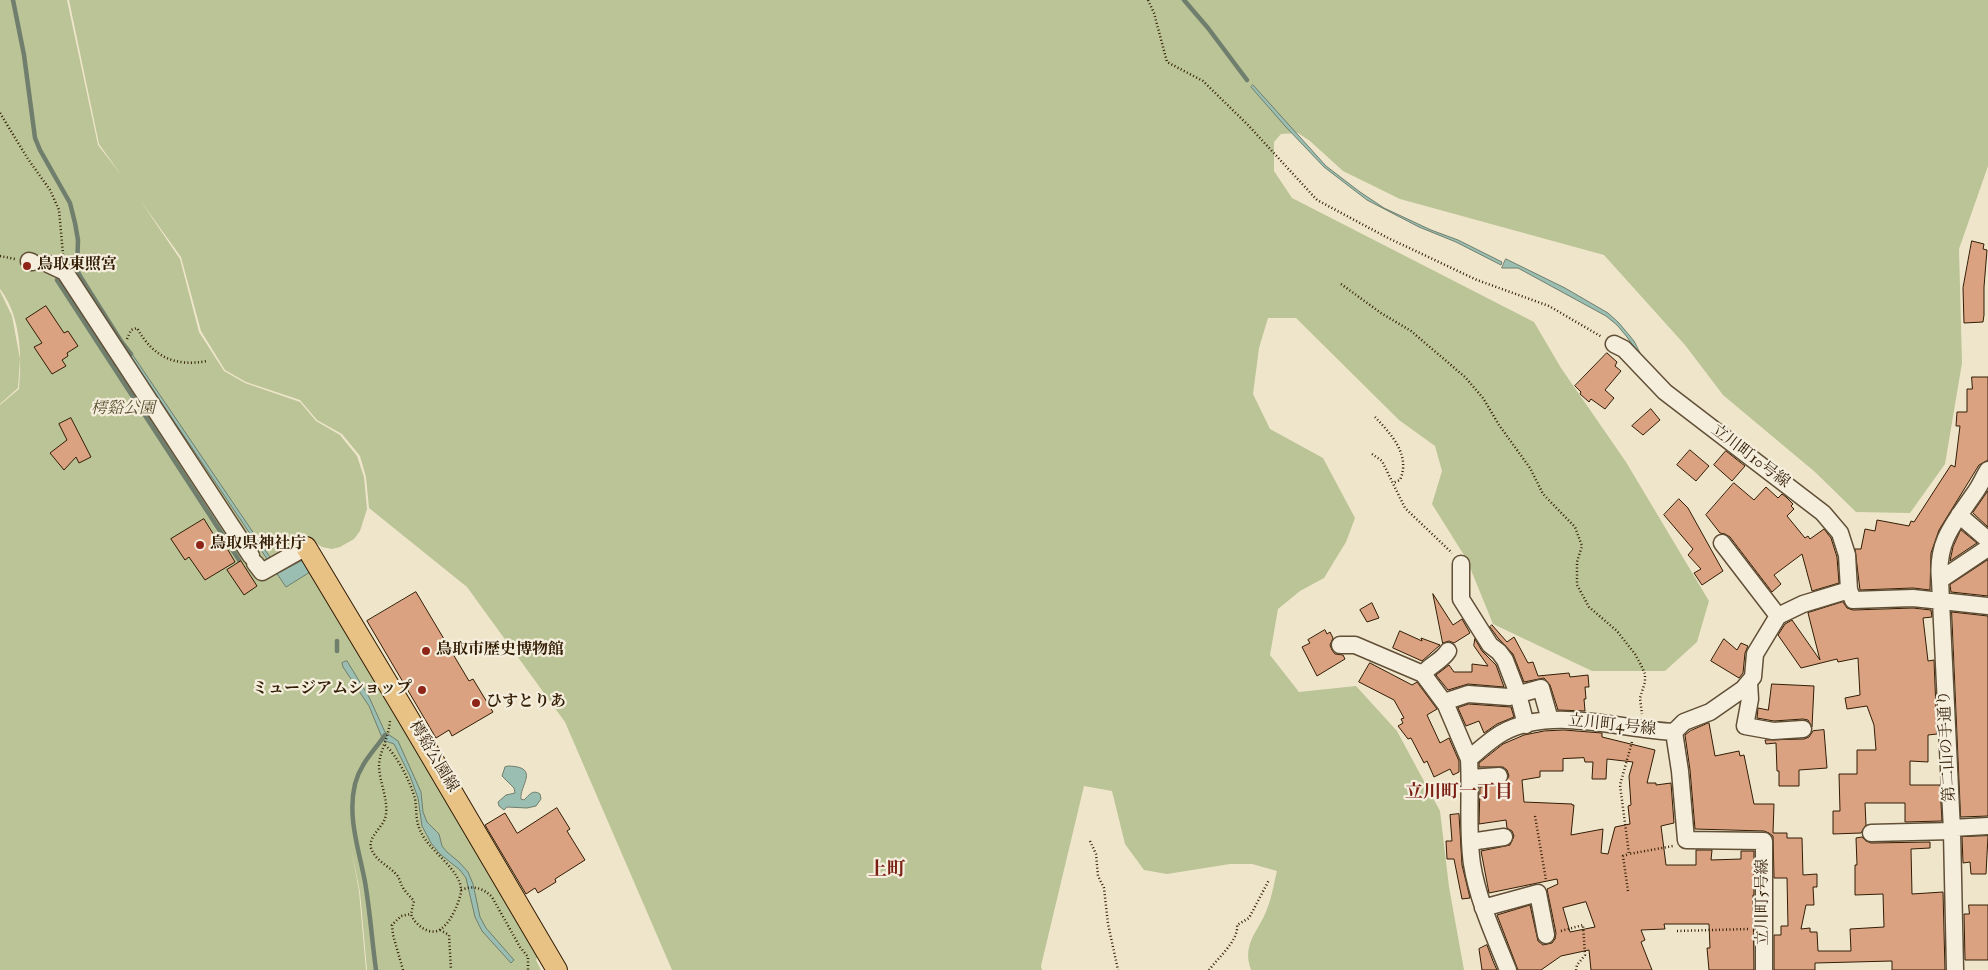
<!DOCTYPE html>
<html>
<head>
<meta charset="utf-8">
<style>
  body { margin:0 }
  canvas { display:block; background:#efe5ca }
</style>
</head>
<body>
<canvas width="1988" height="970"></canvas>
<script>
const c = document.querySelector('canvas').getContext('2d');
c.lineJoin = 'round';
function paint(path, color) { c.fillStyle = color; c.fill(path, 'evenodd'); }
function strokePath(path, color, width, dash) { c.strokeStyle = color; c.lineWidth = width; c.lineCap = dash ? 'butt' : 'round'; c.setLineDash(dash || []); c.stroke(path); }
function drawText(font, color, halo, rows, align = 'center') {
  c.font = font + ' "IM FELL Double Pica","Noto Serif JP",serif'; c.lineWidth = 4.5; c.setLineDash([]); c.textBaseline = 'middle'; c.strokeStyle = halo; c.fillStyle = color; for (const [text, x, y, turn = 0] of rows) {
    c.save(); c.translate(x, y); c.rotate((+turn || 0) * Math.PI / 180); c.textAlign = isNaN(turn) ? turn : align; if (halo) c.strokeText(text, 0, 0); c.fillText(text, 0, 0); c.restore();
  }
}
paint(new Path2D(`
  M 0,0 L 67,0 L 98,145 L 122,176 L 99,144 L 69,0 L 1988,0 L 1988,166 L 1959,249 L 1962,363 L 1945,464 L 1910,513 L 1856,512 L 1815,472 L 1723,395 L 1685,345 L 1604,255 L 1400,199 L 1343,171 L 1310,141 L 1298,133 L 1281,134 L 1274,142 L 1274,171 L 1292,198 L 1534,322 L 1561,368 L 1626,462 L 1709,601 L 1697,642 L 1665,671 L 1592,671 L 1493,624 L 1467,560 L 1432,504 L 1442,471 L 1435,446 L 1399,420 L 1296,318 L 1268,318 L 1259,348 L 1253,394 L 1270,429 L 1323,458 L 1355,518 L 1346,542 L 1324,578 L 1300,591 L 1278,609 L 1270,655 L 1299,692 L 1356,686 L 1397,731 L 1440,811 L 1449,887 L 1464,970 L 1251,970 C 1241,943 1260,930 1267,909 C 1272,897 1274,883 1277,871 L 1252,864 L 1230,864 L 1167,874 L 1144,870 L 1125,844 L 1112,791 L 1084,786 L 1041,966 L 1042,970 L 672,970 L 565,722 L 467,587 L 369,508 L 366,477 L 360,456 L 342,434 L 317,420 L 300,400 L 246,382 L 225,370 L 201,331 L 181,257 L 140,200 L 180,259 L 199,332 L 224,371 L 245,383 L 300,402 L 316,421 L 340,435 L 357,456 L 364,477 L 367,509 L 360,531 L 354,539 L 340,547 L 332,549 L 322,547 L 316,543 L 314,544 L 320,550 L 539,954 L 536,960 L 541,970 L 367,970 L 360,892 L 351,848 L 359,891 L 366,970 L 0,970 L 0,405 L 19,389 C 22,357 21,316 0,289 Z
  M 0,291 L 12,316 L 20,359 L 18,388 L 0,404 Z`), '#bbc496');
const water = new Path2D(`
  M 1253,85 L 1326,166 L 1360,192 L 1384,208 L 1431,230 L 1458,240 L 1502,262 L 1501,265 L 1456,242 L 1419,227 L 1367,200 L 1324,167 L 1285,126 L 1251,87 Z
  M 1506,259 L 1565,288 L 1608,313 L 1619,323 L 1634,341 L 1644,361 L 1679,397 L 1757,453 L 1833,513 C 1853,537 1853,555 1854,585 L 1850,585 L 1849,548 L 1842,530 L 1835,521 L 1743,447 L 1676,398 L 1641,363 L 1636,350 L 1627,337 L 1617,325 L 1606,316 L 1518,268 L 1502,268 Z
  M 128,348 L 280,572 L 303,560 L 310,572 L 286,587 L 126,350 Z
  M 347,661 L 369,697 L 385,732 L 398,741 L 421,792 L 423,812 L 427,822 L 439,834 L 442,846 L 447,852 L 459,862 L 468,872 L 473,884 L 480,917 L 486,928 L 514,960 L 511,963 L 482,931 L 475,917 L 466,878 L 460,870 L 440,854 L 431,843 L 422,826 L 418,798 L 410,776 L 394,744 L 383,740 L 369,706 L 343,667 L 342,663 Z
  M 509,766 C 541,767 519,786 521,799 L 524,800 C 529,795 533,789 540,794 L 541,799 L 536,806 L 527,808 L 507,807 L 504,810 L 499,806 L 498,802 L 506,795 L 515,793 L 514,788 L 502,776 L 505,767 Z`);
paint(water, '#9abfb2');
strokePath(water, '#707e6d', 1);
strokePath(new Path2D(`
  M 13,0 L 24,55 L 35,138 L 40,150 L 70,203 L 75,223 L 78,240 L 77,270 L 80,276 L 121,341 L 131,354
  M 1184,0 L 1208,28 L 1247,80
  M 57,280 L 239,560
  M 337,641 L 337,651
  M 376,970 C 372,941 370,911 365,882 C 359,850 347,817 355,784 C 360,764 374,751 385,735`), '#707e6d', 4.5);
const building = new Path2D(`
  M 1972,241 L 1984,244 L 1983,249 L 1987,250 L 1984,287 L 1984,315 L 1983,322 L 1964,323 L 1963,288 Z
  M 46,306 L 64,333 L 68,331 L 78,346 L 67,353 L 68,356 L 62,360 L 66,366 L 52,374 L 34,347 L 42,343 L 26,319 Z
  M 1607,353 L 1617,362 L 1615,366 L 1621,371 L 1605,390 L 1614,398 L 1605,409 L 1591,399 L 1589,402 L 1580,394 L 1581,392 L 1575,386 Z
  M 1972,377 L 1988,377 L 1988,460 L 1979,465 L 1939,530 L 1931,553 L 1930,590 L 1913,588 L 1860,590 L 1855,549 L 1861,549 L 1865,529 L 1875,531 L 1877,520 L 1909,526 L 1911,521 L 1914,522 L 1951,465 L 1955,467 L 1960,426 L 1956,426 L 1957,412 L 1967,412 L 1967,389 L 1972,389 Z
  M 1651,409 L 1660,420 L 1643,435 L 1632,426 Z
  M 71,418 L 91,457 L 79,463 L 76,457 L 64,470 L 50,453 L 67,440 L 59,424 Z
  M 1690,450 L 1709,466 L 1696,481 L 1677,465 Z
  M 1726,451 L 1745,466 L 1732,481 L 1714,465 Z
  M 1734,483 L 1754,500 L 1766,487 L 1778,498 L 1782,494 L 1786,497 L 1793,504 L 1791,506 L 1794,509 L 1787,516 L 1805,538 L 1808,536 L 1810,539 L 1824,529 L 1831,538 L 1837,557 L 1839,583 L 1812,591 L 1802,554 L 1774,575 L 1781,584 L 1772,592 L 1730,537 L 1725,534 L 1720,533 L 1706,515 Z
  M 1988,491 L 1988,527 L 1973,513 Z
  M 1679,499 L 1688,508 L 1723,571 L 1702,585 L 1694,573 L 1701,569 L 1688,555 L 1693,549 L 1664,515 Z
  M 204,519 L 217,540 L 221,538 L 235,562 L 205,580 L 189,557 L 185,560 L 171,539 Z
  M 1961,530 L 1977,543 L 1950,561 L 1953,547 Z
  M 1988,560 L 1988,596 L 1951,592 L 1950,585 Z
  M 241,561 L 257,586 L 244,595 L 227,570 Z
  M 416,592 L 469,681 L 473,679 L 493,712 L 452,736 L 449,730 L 436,738 L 367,621 Z
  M 1433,594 L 1453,625 L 1462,619 L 1470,633 L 1454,643 L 1449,641 L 1443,643 Z
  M 1843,602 L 1847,608 L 1853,610 L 1913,608 L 1931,610 L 1932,617 L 1923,618 L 1928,661 L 1934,660 L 1937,734 L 1928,735 L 1928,762 L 1910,761 L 1910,785 L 1940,785 L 1942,821 L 1905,822 L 1905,803 L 1865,803 L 1866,825 L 1861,833 L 1833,834 L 1833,811 L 1840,811 L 1839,774 L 1857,774 L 1857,750 L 1876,750 L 1874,725 L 1867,706 L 1847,709 L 1845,698 L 1860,695 L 1858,658 L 1838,662 L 1837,659 L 1801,668 L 1778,635 L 1785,624 L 1792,620 L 1820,660 L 1808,613 Z
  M 1372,603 L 1379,618 L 1367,622 L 1360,610 Z
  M 1952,612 L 1988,616 L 1988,816 L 1961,817 Z
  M 1492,625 L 1507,642 L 1514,637 L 1528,663 L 1533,662 L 1538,676 L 1569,673 L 1570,677 L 1588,675 L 1589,687 L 1585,687 L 1586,699 L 1584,699 L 1585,711 L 1558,710 L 1550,685 L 1544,678 L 1524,682 L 1513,654 L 1498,638 L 1490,627 Z
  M 1325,630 L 1327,634 L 1330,632 L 1333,638 L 1330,645 L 1332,650 L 1335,654 L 1343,655 L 1345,659 L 1317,676 L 1302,647 L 1310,643 L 1308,640 Z
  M 1400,631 L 1422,641 L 1421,638 L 1440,645 L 1422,661 L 1393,648 Z
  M 1475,639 L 1482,651 L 1496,665 L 1504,687 L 1468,684 L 1448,690 L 1436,675 L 1449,665 L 1454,672 L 1472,672 L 1472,664 L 1488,666 L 1474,646 Z
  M 1724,639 L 1737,650 L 1741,643 L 1748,646 L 1745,653 L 1743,673 L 1739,678 L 1711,661 Z
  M 1370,663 L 1412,685 L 1417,682 L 1437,709 L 1427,715 L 1440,743 L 1449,738 L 1459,761 L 1459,772 L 1453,775 L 1450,769 L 1434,777 L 1427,761 L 1424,763 L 1411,738 L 1408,739 L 1398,726 L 1403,723 L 1401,719 L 1404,718 L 1394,700 L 1359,682 Z
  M 1772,684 L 1814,686 L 1812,727 L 1808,720 L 1803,719 L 1774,721 L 1757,718 L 1758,708 L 1768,710 Z
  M 1469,704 L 1511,707 L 1514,717 L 1497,724 L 1484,733 L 1479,721 L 1466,726 L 1458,708 Z
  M 1709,723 L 1715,756 L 1739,751 L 1740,756 L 1744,755 L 1754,804 L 1774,804 L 1773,833 L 1787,833 L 1787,838 L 1802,838 L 1803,875 L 1817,874 L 1817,887 L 1813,887 L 1814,905 L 1806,905 L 1801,929 L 1810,928 L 1810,932 L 1817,932 L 1818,951 L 1851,951 L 1850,929 L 1884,927 L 1883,894 L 1855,895 L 1855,865 L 1857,865 L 1856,838 L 1862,837 L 1866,841 L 1871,843 L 1930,842 L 1930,848 L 1911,849 L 1912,894 L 1943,892 L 1945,970 L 1892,970 L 1892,961 L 1815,963 L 1815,970 L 1774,970 L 1774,935 L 1781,935 L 1781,926 L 1788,926 L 1787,878 L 1774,878 L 1773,836 L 1769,833 L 1764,831 L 1695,829 L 1690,770 L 1685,735 L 1690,731 Z
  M 1564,730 L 1602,733 L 1602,737 L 1655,750 L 1647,783 L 1656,783 L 1656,785 L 1671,783 L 1674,823 L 1661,826 L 1666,865 L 1696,865 L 1696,850 L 1712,850 L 1711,860 L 1741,859 L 1741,851 L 1754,851 L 1754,895 L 1753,895 L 1754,970 L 1709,970 L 1707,948 L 1710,948 L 1709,924 L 1664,924 L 1665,929 L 1641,930 L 1645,940 L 1641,942 L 1652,970 L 1591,970 L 1589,950 L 1561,956 L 1541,970 L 1518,970 L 1497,915 L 1530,905 L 1538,941 L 1543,945 L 1552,943 L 1555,939 L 1556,933 L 1547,889 L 1558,884 L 1557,879 L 1489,893 L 1481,851 L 1510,845 L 1514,836 L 1512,831 L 1507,828 L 1506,820 L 1479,824 L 1480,787 L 1504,785 L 1509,776 L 1507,770 L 1503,767 L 1479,767 L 1479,763 L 1503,744 L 1524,735 L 1544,731 ZM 1584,758 L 1585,762 L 1593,762 L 1592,779 L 1606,779 L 1607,759 L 1633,762 L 1629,776 L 1631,805 L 1628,806 L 1630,824 L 1615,827 L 1608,854 L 1601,853 L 1603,829 L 1571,835 L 1574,805 L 1572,805 L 1572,804 L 1524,802 L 1522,780 L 1540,777 L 1540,771 L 1563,771 L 1563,759 ZM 1586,902 L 1595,927 L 1570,932 L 1563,908 Z
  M 1824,730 L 1827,768 L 1799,770 L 1799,786 L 1779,786 L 1779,771 L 1777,771 L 1776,743 L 1766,744 L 1765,740 L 1804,739 L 1809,737 L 1813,731 Z
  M 557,808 L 570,829 L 567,831 L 585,860 L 555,879 L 556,882 L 538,893 L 535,888 L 526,894 L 485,825 L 505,813 L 517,833 Z
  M 1459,814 L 1462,865 L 1470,898 L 1462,899 L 1454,859 L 1447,859 L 1446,841 L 1452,841 L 1450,815 Z
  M 1988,836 L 1986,874 L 1971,874 L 1970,862 L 1963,863 L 1962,837 Z
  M 1969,905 L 1988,905 L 1988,960 L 1965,960 L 1964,914 L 1969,914 Z
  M 1487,945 L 1493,961 L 1497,970 L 1482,970 L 1479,949 Z`);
paint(building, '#daa281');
strokePath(building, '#321d05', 1);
const minor = new Path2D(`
  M 29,261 L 32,262
  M 48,264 L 65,272 L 251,556
  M 1614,344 L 1624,349 L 1665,392 L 1823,513 L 1840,533 L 1847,555 L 1849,590
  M 1959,515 L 1988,540
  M 1722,543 L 1778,616
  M 255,563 L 262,572 L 306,547
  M 1461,564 L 1461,599 L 1490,645 L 1499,652 L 1505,660 L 1518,694 L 1526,725
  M 1940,580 C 1936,542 1954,523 1974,494 C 1980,486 1983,478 1988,470
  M 1340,645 L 1355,645 L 1423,674 L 1446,705 L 1469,759
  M 1423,674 C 1430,665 1442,661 1448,651
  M 1749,682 L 1750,699 L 1745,726 L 1773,731 L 1803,729
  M 1444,702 L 1468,694 L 1509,697 L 1541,688 L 1550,720
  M 1674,732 L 1680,771 L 1686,840 L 1764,841 L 1764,970
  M 1470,778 L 1499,776
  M 1952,828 L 1988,826
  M 1871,833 L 1952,831
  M 1470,842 L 1504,837
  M 1483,908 L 1538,893 L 1546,935
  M 1508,970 C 1494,935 1478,901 1472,864 C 1467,830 1471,794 1469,759 C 1479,750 1490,740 1502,733 C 1553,705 1620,730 1674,732 L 1684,722 L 1710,712 L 1743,689 L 1753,677 L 1755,654 L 1778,616 L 1803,604 L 1849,590 L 1853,600 L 1913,598 L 1988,606
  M 1955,970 L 1952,831 L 1940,580 L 1988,548`);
const major = new Path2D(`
  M 306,547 L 408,717 L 557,970`);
strokePath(minor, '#614f36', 19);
strokePath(major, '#321d05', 22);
strokePath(new Path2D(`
  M 1148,0 L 1154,13 L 1167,62 L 1203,81 L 1248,125 L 1317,200 L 1388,238 L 1477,280 L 1549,306 L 1602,337
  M 0,113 L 28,159 L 50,190 L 59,210 L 63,254
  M 0,256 L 15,259
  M 1341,284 L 1381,313 L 1411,331 L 1465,377 L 1483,398 L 1499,425 L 1530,468 L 1543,494 L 1575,527 L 1582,546 L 1577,562 L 1577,585 L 1589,607 L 1617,631 L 1635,654 L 1641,665 L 1645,674 L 1645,682 L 1640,698 L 1642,714
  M 127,339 L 131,330 L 137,328 C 153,357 175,367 207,361
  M 1375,417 C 1391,434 1411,455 1400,480 L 1393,483
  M 1372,454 L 1382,461 L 1405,508 L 1452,553
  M 1632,742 L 1620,785 L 1629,854 L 1673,846
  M 385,745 C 397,755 411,783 415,799 C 417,810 415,821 421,832 C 429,851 463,871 461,892 C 459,903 451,922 441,929 C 430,937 414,924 411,914 L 414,901 C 410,896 405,892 402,886 C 400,882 399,876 395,873 C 387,865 375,860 371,848 C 368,835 385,827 386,814 C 388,798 379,781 379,765 C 380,750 389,738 390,720
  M 1535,816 L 1546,880
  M 1090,841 L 1096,854 L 1098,876 L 1104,888 L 1108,924 L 1118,970
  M 461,890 C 473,885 483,888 492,897 L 520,947 L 528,957 L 528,970
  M 1628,891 L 1623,856 L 1629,854
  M 440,930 L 449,935 L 451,970
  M 1561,931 L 1583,925 L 1585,955 L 1577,965 L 1576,970
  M 1677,931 L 1748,929
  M 403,970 L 393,935 L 392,925 L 401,916 L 411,914
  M 1209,970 C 1218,958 1239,940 1237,925 L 1249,918 L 1269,880`), '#321d05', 2.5, [1, 2.5]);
strokePath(minor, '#f5eedd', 16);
strokePath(major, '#e8c285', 20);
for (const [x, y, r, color] of [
  [27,266,5,"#8f2418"],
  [200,545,5,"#8f2418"],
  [426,651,5,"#8f2418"],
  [422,690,5,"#8f2418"],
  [476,703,5,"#8f2418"]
]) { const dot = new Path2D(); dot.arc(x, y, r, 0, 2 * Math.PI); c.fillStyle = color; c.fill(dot); strokePath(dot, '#f5eedd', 2); }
drawText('bold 16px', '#321d05', '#f5eedd', [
  ["鳥取東照宮",37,266],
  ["鳥取県神社庁",210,545],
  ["鳥取市歴史博物館",436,651],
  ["ミュージアムショップ",412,690,"right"],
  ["ひすとりあ",486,703]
], 'left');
drawText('italic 16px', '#5b4f30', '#f5eedd', [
  ["樗谿公園",123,410]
]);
drawText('16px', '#321d05', '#f5eedd', [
  ["立川町10号線",1750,457,37],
  ["立川町4号線",1612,726,6],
  ["第二山の手通り",1948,746,-93],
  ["樗谿公園線",433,757,59],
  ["立川町5号線",1764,902,-90]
]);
drawText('bold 18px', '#7a1f14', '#f5eedd', [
  ["立川町一丁目",1459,793]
]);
drawText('bold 19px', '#7a1f14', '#f5eedd', [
  ["上町",887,871]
]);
</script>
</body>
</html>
